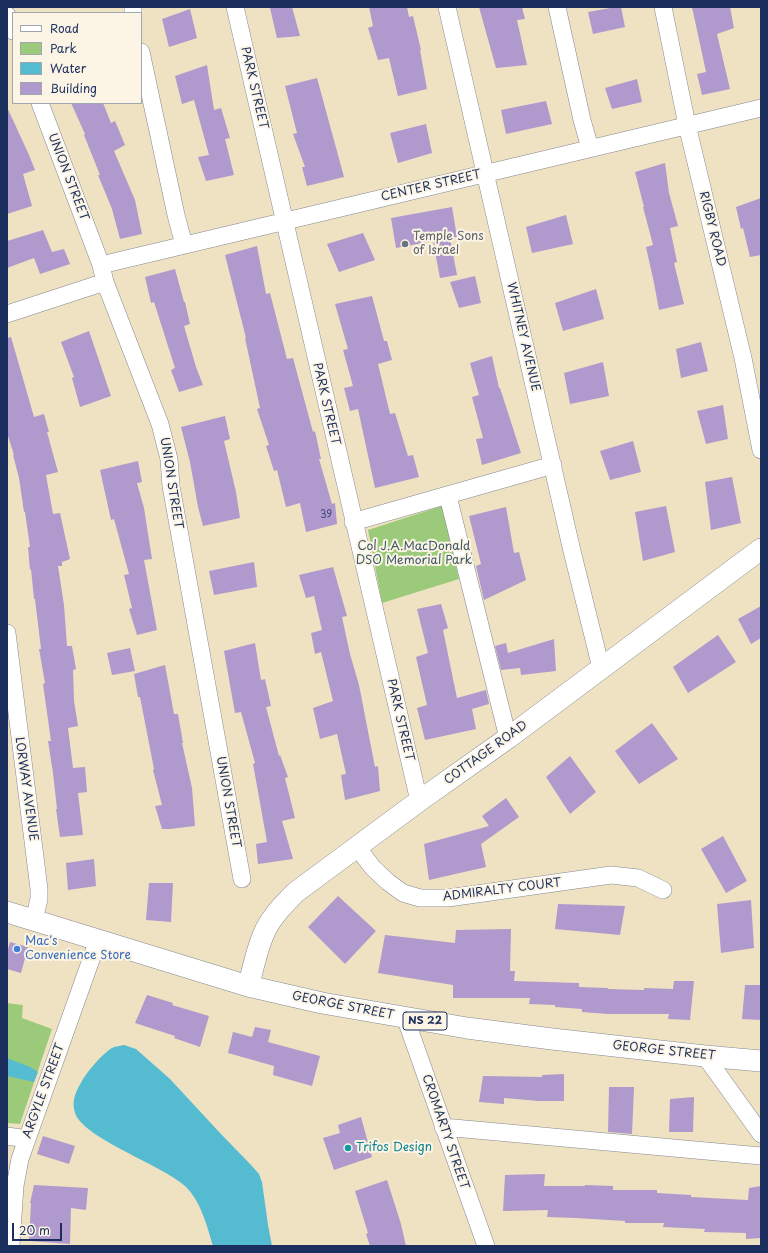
<!DOCTYPE html>
<html>
<head>
<meta charset="utf-8">
<style>
  body { margin:0 }
  #map { position:relative; width:768px; height:1253px; overflow:hidden; background:#efe2c2; font-family:"Playpen Sans",sans-serif }
  canvas { display:block }
  .frame { position:absolute; inset:0; border:8px solid #1b2f5e; pointer-events:none }
  .legend { position:absolute; left:12px; top:12px; width:130px; height:92px; box-sizing:border-box; background:#fcf5e5; border:1px solid #a2a6af; margin:0; padding:5px 7px; list-style:none; font-size:12px; color:#1b2f5e }
  .legend li { display:flex; align-items:center; gap:8px; height:20px }
  .legend b { width:20px; border:1px solid #a2a6af }
  .scale { position:absolute; left:12px; top:1223px; width:50px; height:18px; box-sizing:border-box; border:2px solid #1b2f5e; border-top:0; padding-left:5px; font-size:12px; line-height:14px; white-space:nowrap; color:#1b2f5e; -webkit-text-stroke:3px #fcf5e5; paint-order:stroke }
</style>
</head>
<body>
<div id="map">
<canvas width="768" height="1253"></canvas>
<div class="frame"></div>
<ul class="legend">
<li><b style="height:5px;background:#fff"></b>Road</li>
<li><b style="height:11px;background:#9bcb7a"></b>Park</li>
<li><b style="height:11px;background:#54bbd1"></b>Water</li>
<li><b style="height:11px;background:#b099cc"></b>Building</li>
</ul>
<div class="scale">20 m</div>
</div>
<script>
const c = document.querySelector('canvas').getContext('2d');
c.lineJoin = 'round';
function paint(path, color) { c.fillStyle = color; c.fill(path, 'evenodd'); }
function strokePath(path, color, width, dash) { c.strokeStyle = color; c.lineWidth = width; c.lineCap = dash ? 'butt' : 'round'; c.setLineDash(dash || []); c.stroke(path); }
function drawText(font, color, halo, rows, align = 'center') {
  c.font = font + ' "Playpen Sans",sans-serif'; c.lineWidth = 4; c.setLineDash([]); c.textBaseline = 'middle'; c.strokeStyle = halo; c.fillStyle = color; for (const [text, x, y, turn = 0] of rows) {
    c.save(); c.translate(x, y); c.rotate((+turn || 0) * Math.PI / 180); c.textAlign = isNaN(turn) ? turn : align; if (halo) c.strokeText(text, 0, 0); c.fillText(text, 0, 0); c.restore();
  }
}
paint(new Path2D(`
  M 442,506 L 459,579 L 382,603 L 368,530 Z
  M 7,1003 L 23,1005 L 22,1018 L 52,1029 L 20,1124 L 7,1123 Z`), '#9bcb7a');
paint(new Path2D(`
  M 124,1045 L 136,1049 L 170,1079 L 220,1133 L 251,1165 L 259,1174 L 262,1182 L 268,1225 L 272,1246 L 213,1246 C 207,1226 201,1201 185,1186 C 162,1165 83,1138 75,1113 C 71,1101 76,1091 82,1081 C 87,1072 103,1053 112,1048 C 116,1046 121,1046 124,1045 Z
  M 7,1058 L 30,1067 L 38,1072 L 34,1082 L 7,1076 Z`), '#54bbd1');
paint(new Path2D(`
  M 277,7 L 292,7 L 300,36 L 277,38 L 270,8 Z
  M 369,7 L 407,7 L 409,17 L 413,16 L 421,50 L 420,50 L 427,89 L 398,96 L 389,58 L 378,60 L 368,28 L 373,26 Z
  M 479,7 L 522,7 L 525,19 L 517,20 L 527,65 L 496,68 Z
  M 616,7 L 621,7 L 625,27 L 593,34 L 588,12 Z
  M 692,7 L 730,7 L 734,28 L 717,34 L 730,89 L 702,95 L 697,74 L 706,72 Z
  M 190,9 L 197,38 L 169,47 L 162,19 Z
  M 207,65 L 214,110 L 221,108 L 230,138 L 225,139 L 234,175 L 206,181 L 198,157 L 209,155 L 194,100 L 182,104 L 175,76 Z
  M 317,78 L 344,177 L 307,186 L 302,167 L 305,167 L 293,134 L 297,133 L 285,86 Z
  M 637,79 L 642,102 L 612,109 L 605,88 Z
  M 546,101 L 552,124 L 506,134 L 501,110 Z
  M 71,103 L 103,103 L 111,123 L 115,121 L 125,145 L 114,151 L 135,200 L 142,234 L 120,239 L 112,209 L 98,175 L 100,175 L 84,135 L 85,134 Z
  M 7,107 L 29,155 L 35,170 L 23,174 L 32,206 L 7,214 Z
  M 426,124 L 432,153 L 398,163 L 390,133 Z
  M 665,163 L 669,193 L 678,226 L 670,228 L 677,262 L 674,263 L 684,304 L 659,310 L 654,283 L 646,247 L 653,245 L 643,207 L 644,207 L 635,172 Z
  M 761,198 L 761,255 L 750,257 L 743,228 L 741,229 L 736,207 Z
  M 452,207 L 457,237 L 450,238 L 457,275 L 440,278 L 433,241 L 396,248 L 391,218 Z
  M 566,215 L 573,244 L 532,253 L 526,227 Z
  M 43,230 L 52,252 L 64,249 L 70,264 L 40,274 L 34,258 L 7,268 L 7,241 Z
  M 363,233 L 375,260 L 339,272 L 327,244 Z
  M 257,246 L 266,294 L 270,293 L 287,359 L 293,358 L 313,432 L 315,431 L 321,459 L 319,459 L 332,504 L 335,503 L 337,524 L 306,532 L 300,503 L 286,507 L 277,470 L 274,471 L 266,446 L 269,445 L 257,409 L 260,408 L 245,338 L 246,338 L 225,255 Z
  M 175,269 L 184,302 L 185,302 L 190,324 L 184,326 L 196,367 L 203,385 L 179,392 L 171,370 L 175,368 L 154,302 L 151,303 L 145,277 Z
  M 475,276 L 481,303 L 459,308 L 450,282 Z
  M 596,289 L 604,319 L 563,331 L 555,303 Z
  M 372,296 L 384,341 L 387,341 L 392,360 L 378,364 L 390,414 L 395,413 L 408,456 L 413,455 L 419,477 L 375,488 L 358,409 L 350,411 L 344,388 L 353,386 L 343,350 L 348,349 L 335,304 Z
  M 89,331 L 111,396 L 80,407 L 72,378 L 74,377 L 61,342 Z
  M 11,337 L 34,417 L 44,414 L 49,432 L 47,432 L 58,472 L 46,475 L 53,514 L 60,513 L 70,559 L 62,562 L 62,566 L 58,566 L 64,605 L 67,646 L 72,646 L 76,669 L 73,670 L 74,701 L 78,726 L 68,728 L 73,768 L 85,767 L 87,792 L 78,793 L 83,835 L 60,837 L 56,809 L 57,809 L 53,773 L 48,741 L 51,741 L 43,684 L 45,683 L 39,649 L 41,649 L 35,599 L 34,599 L 31,569 L 30,570 L 28,547 L 30,547 L 25,512 L 24,512 L 19,478 L 13,455 L 14,455 L 7,433 L 7,338 Z
  M 701,342 L 708,371 L 681,378 L 676,349 Z
  M 492,356 L 499,388 L 500,388 L 521,453 L 482,465 L 476,439 L 483,438 L 472,397 L 479,395 L 470,363 Z
  M 603,362 L 609,396 L 570,404 L 564,373 Z
  M 723,405 L 728,439 L 706,444 L 697,411 Z
  M 225,416 L 230,439 L 224,441 L 236,492 L 240,518 L 203,526 L 198,507 L 190,462 L 181,427 Z
  M 633,441 L 641,472 L 610,480 L 600,451 Z
  M 138,461 L 142,482 L 137,483 L 144,508 L 152,559 L 144,560 L 157,630 L 137,635 L 129,609 L 132,608 L 124,575 L 129,574 L 114,519 L 111,520 L 100,470 Z
  M 732,477 L 741,523 L 711,530 L 705,482 Z
  M 666,506 L 675,552 L 643,561 L 635,512 Z
  M 506,507 L 514,553 L 519,552 L 526,580 L 484,600 L 476,566 L 481,564 L 469,516 Z
  M 254,562 L 257,587 L 214,595 L 209,571 Z
  M 333,567 L 347,616 L 342,617 L 350,654 L 359,685 L 375,767 L 378,766 L 380,791 L 345,800 L 341,775 L 346,774 L 337,734 L 320,739 L 313,708 L 333,701 L 321,652 L 315,654 L 311,633 L 322,630 L 314,596 L 306,598 L 299,575 Z
  M 441,604 L 448,628 L 443,630 L 457,698 L 486,690 L 489,704 L 472,709 L 476,729 L 425,740 L 417,708 L 427,705 L 416,657 L 428,653 L 417,609 Z
  M 761,606 L 761,638 L 751,644 L 738,619 Z
  M 718,635 L 736,662 L 688,693 L 673,667 Z
  M 554,639 L 556,671 L 521,675 L 520,668 L 501,670 L 495,646 L 506,643 L 508,653 Z
  M 255,643 L 261,680 L 265,679 L 271,706 L 266,707 L 279,756 L 280,755 L 288,777 L 285,778 L 295,818 L 282,821 L 293,859 L 258,864 L 256,844 L 267,842 L 257,786 L 253,764 L 255,763 L 241,712 L 235,713 L 224,651 Z
  M 130,648 L 135,671 L 112,675 L 107,653 Z
  M 165,665 L 174,714 L 178,714 L 183,743 L 182,743 L 192,788 L 195,826 L 170,829 L 162,829 L 155,806 L 162,805 L 153,770 L 154,769 L 140,697 L 138,697 L 134,674 Z
  M 652,723 L 678,759 L 639,784 L 615,751 Z
  M 570,756 L 596,792 L 570,814 L 546,777 Z
  M 506,798 L 519,817 L 481,844 L 486,867 L 429,880 L 424,844 L 489,826 L 482,816 Z
  M 723,836 L 747,881 L 726,893 L 701,849 Z
  M 94,859 L 96,886 L 68,890 L 66,863 Z
  M 149,883 L 173,883 L 171,922 L 146,920 Z
  M 338,896 L 376,931 L 345,964 L 308,927 Z
  M 751,900 L 754,948 L 721,953 L 717,904 Z
  M 558,904 L 625,906 L 620,935 L 555,929 Z
  M 511,929 L 510,971 L 515,971 L 514,981 L 579,983 L 579,987 L 608,988 L 608,989 L 644,990 L 644,988 L 673,989 L 674,981 L 694,981 L 690,1020 L 668,1019 L 669,1014 L 608,1014 L 582,1012 L 582,1009 L 555,1007 L 555,1005 L 529,1004 L 530,998 L 453,998 L 453,985 L 378,973 L 385,935 L 455,943 L 456,930 Z
  M 10,942 L 28,947 L 21,973 L 7,969 L 7,953 Z
  M 745,985 L 761,985 L 761,1020 L 742,1019 Z
  M 147,995 L 173,1003 L 172,1005 L 209,1016 L 200,1047 L 174,1038 L 175,1036 L 135,1023 Z
  M 255,1027 L 271,1030 L 268,1042 L 320,1056 L 312,1086 L 273,1075 L 274,1066 L 228,1053 L 233,1032 L 252,1037 Z
  M 564,1074 L 564,1101 L 539,1101 L 504,1098 L 504,1104 L 479,1102 L 483,1076 L 542,1077 L 542,1075 Z
  M 609,1087 L 634,1087 L 632,1134 L 608,1132 Z
  M 694,1097 L 693,1132 L 669,1132 L 670,1099 Z
  M 361,1117 L 372,1157 L 334,1170 L 323,1138 L 340,1133 L 338,1125 Z
  M 43,1136 L 75,1146 L 69,1164 L 37,1154 Z
  M 545,1174 L 544,1186 L 585,1186 L 585,1185 L 613,1186 L 613,1190 L 657,1190 L 657,1193 L 691,1195 L 691,1197 L 748,1200 L 749,1188 L 761,1186 L 761,1238 L 746,1239 L 746,1233 L 704,1232 L 705,1229 L 663,1227 L 664,1223 L 625,1223 L 625,1221 L 576,1218 L 547,1217 L 548,1210 L 503,1211 L 505,1175 Z
  M 387,1180 L 401,1224 L 406,1246 L 370,1246 L 366,1234 L 368,1233 L 355,1191 Z
  M 34,1185 L 88,1188 L 86,1210 L 71,1208 L 70,1244 L 29,1241 L 31,1203 L 30,1203 Z`), '#b099cc');
const minor = new Path2D(`
  M 133,7 L 133,13
  M 235,7 L 419,801
  M 447,7 L 572,551 L 601,668
  M 557,7 L 582,120 L 590,148
  M 663,7 L 687,125 L 743,358 L 761,450
  M 7,15 L 13,31
  M 141,52 L 176,215 L 184,245
  M 40,103 L 101,265 L 105,282 L 160,424 L 169,459 L 171,486 L 242,879
  M 101,265 L 761,108
  M 7,314 L 105,282
  M 448,496 L 508,738
  M 353,522 L 553,465
  M 7,633 L 39,889 L 39,899 L 34,920
  M 357,847 L 373,868 L 388,882 L 403,893 L 420,898 L 448,898 L 611,875 L 638,878 L 663,890
  M 405,1017 L 486,1246
  M 705,1056 L 761,1134
  M 443,1127 L 761,1156
  M 7,1136 L 27,1139
  M 11,1246 L 15,1186 L 20,1159 L 98,940`);
const major = new Path2D(`
  M 7,912 L 248,986 L 322,1003 L 467,1028 L 552,1039 L 705,1056 L 761,1061
  M 248,986 C 254,967 257,946 266,929 C 273,915 285,903 296,892 L 419,801 L 508,738 L 761,549`);
strokePath(minor, '#858890', 18);
strokePath(major, '#858890', 22);
strokePath(minor, '#fff', 17);
strokePath(major, '#fff', 21);
for (const [x, y, r, color] of [
  [405,244,4,"#6b7280"],
  [17,949,4,"#3f7fe0"],
  [348,1148,4,"#0f9aa8"]
]) { const dot = new Path2D(); dot.arc(x, y, r, 0, 2 * Math.PI); c.fillStyle = color; c.fill(dot); strokePath(dot, '#fcf5e5', 1.5); }
drawText('10px', '#404a7a', null, [
  ["39",326,515]
]);
for (const [x, y, w] of [
  [425,1021,44]
]) { const box = new Path2D(); box.roundRect(x - w / 2, y - 9, w, 18, 3); c.fillStyle = '#fcf5e5'; c.fill(box); strokePath(box, '#1b2f5e', 1); }
drawText('bold 11px', '#1b2f5e', null, [
  ["NS 22",425,1021]
]);
drawText('12px', '#1b2f5e', '#fcf5e5', [
  ["PARK STREET",254,88,77],
  ["UNION STREET",68,177,69],
  ["CENTER STREET",431,186,-13],
  ["RIGBY ROAD",712,229,76],
  ["WHITNEY AVENUE",523,337,77],
  ["PARK STREET",326,404,77],
  ["UNION STREET",171,483,81],
  ["PARK STREET",400,720,77],
  ["COTTAGE ROAD",486,753,-36],
  ["LORWAY AVENUE",26,789,82],
  ["UNION STREET",228,802,80],
  ["ADMIRALTY COURT",502,890,-7],
  ["GEORGE STREET",343,1006,11],
  ["GEORGE STREET",664,1051,6],
  ["ARGYLE STREET",44,1091,-70],
  ["CROMARTY STREET",445,1132,71]
]);
drawText('12px', '#5b616d', '#fcf5e5', [
  ["Temple Sons",413,237],
  ["of Israel",413,251]
], 'left');
drawText('12px', '#3b5665', '#fcf5e5', [
  ["Col J.A.MacDonald",414,547],
  ["DSO Memorial Park",414,561]
]);
drawText('12px', '#366cbe', '#fcf5e5', [
  ["Mac's",25,942],
  ["Convenience Store",25,956]
], 'left');
drawText('12px', '#0d838f', '#fcf5e5', [
  ["Trifos Design",356,1148]
], 'left');
</script>
</body>
</html>
